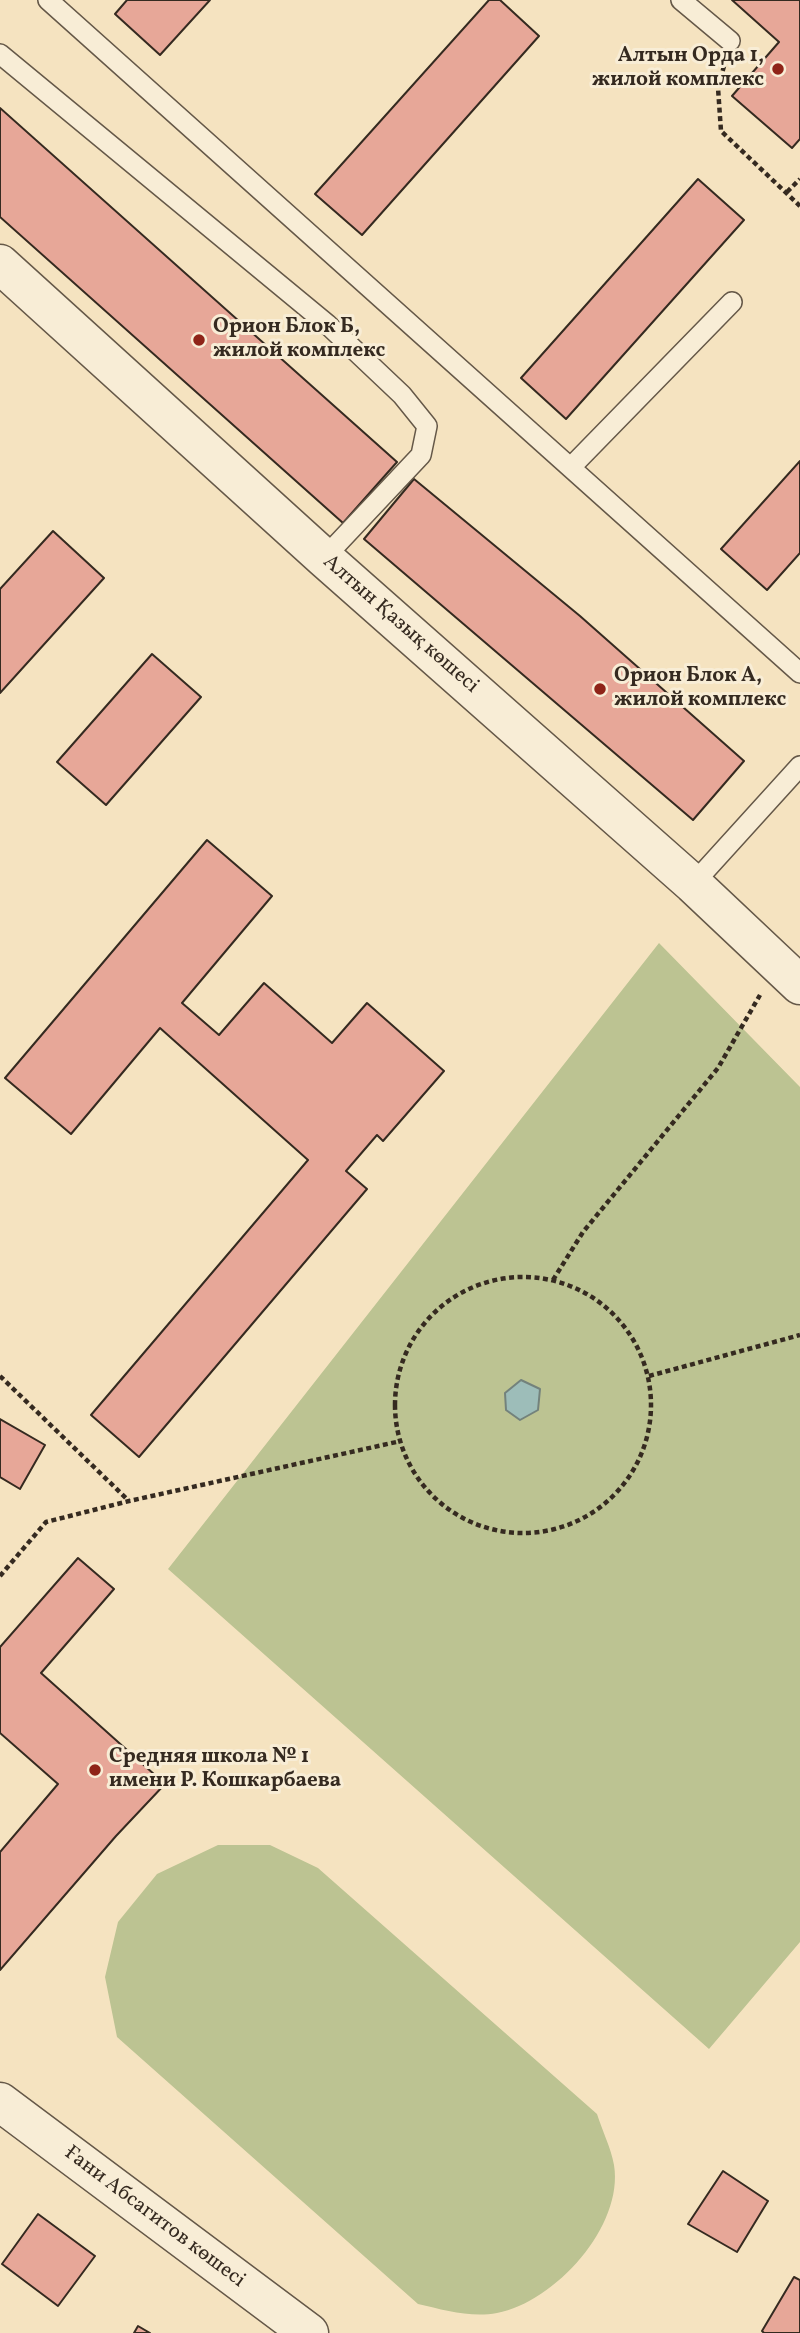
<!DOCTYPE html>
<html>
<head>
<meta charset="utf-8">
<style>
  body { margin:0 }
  canvas { display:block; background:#f5e3c0 }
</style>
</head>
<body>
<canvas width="800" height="2333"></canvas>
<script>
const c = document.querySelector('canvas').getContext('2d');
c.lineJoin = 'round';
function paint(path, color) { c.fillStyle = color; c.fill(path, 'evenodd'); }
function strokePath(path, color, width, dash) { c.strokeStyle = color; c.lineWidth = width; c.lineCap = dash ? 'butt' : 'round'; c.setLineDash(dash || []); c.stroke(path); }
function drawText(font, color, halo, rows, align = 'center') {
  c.font = font + ' Vollkorn,serif'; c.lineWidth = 6; c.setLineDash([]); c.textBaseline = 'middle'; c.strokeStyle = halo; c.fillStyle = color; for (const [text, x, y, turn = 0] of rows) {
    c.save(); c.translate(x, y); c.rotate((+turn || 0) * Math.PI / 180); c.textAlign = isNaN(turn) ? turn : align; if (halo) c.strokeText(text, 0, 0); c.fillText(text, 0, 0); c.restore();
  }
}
paint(new Path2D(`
  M 659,943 L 800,1087 L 800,1942 L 709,2049 L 168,1569 Z
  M 218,1845 L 270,1845 L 318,1868 L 597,2114 C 602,2130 611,2148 614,2165 C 624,2226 555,2302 497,2313 C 471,2318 444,2310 418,2304 L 117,2037 L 105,1977 L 118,1922 L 157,1874 Z`), '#bcc392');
const water = new Path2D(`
  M 521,1380 L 540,1389 L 538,1410 L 520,1420 L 506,1410 L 505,1393 Z`);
paint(water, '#9dbdb9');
strokePath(water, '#73827c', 2);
const building = new Path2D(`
  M 127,0 L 210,0 L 160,55 L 115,14 Z
  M 489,0 L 500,0 L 539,36 L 362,235 L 315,194 Z
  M 732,0 L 800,0 L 800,139 L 792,148 L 732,96 L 779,42 Z
  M 0,108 L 397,462 L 343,523 L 0,217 Z
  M 698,179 L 744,220 L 566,419 L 521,378 Z
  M 800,461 L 800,553 L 767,590 L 721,549 Z
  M 414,479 L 580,616 L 744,761 L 693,820 L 364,539 Z
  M 53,531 L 104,578 L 0,693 L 0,589 Z
  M 152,654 L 201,697 L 106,805 L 57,762 Z
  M 207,840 L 272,896 L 182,1003 L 219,1035 L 264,983 L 332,1043 L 367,1003 L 444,1071 L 383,1141 L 377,1135 L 346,1171 L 367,1189 L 139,1457 L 91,1415 L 308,1160 L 160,1028 L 71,1134 L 5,1078 Z
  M 0,1419 L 45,1445 L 20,1489 L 0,1477 Z
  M 78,1558 L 114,1589 L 41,1673 L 165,1784 L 116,1836 L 0,1970 L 0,1852 L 58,1784 L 0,1733 L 0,1647 Z
  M 723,2171 L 768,2201 L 737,2252 L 688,2224 Z
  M 38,2214 L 95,2256 L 58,2306 L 2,2264 Z
  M 794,2277 L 800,2280 L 800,2333 L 764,2333 L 762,2331 Z
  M 138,2326 L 150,2333 L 134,2333 Z`);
paint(building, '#e7a798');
strokePath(building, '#352a20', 2);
const lane = new Path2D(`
  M 48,0 L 800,673
  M 681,0 L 730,41
  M 0,54 L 327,324 L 402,395 L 427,426 L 421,455 L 324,558
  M 572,466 L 732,302
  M 693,884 L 800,766`);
const street = new Path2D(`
  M 0,264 L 324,558 L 693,884 L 800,985
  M 0,2102 L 309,2333`);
strokePath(lane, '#655848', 22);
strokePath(street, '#655848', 41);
strokePath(new Path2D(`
  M 724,66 L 718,88 L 721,131 L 800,206
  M 787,192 L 800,179
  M395 1405a128 128 0 1 1 256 0a128 128 0 1 1-256 0Z
  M 553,1280 L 583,1232 L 718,1068 L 760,995
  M 0,1376 L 129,1501
  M 649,1376 L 800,1335
  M 0,1576 L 46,1522 L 129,1501 L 401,1441`), '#352a20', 4.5, [5, 3.5]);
strokePath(lane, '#f8edd6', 19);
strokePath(street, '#f8edd6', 38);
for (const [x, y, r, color] of [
  [778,69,7,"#8f2418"],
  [199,340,7,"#8f2418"],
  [600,689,7,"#8f2418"],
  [95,1770,7,"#8f2418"]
]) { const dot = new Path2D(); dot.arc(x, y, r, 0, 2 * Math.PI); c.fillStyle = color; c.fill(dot); strokePath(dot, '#f8edd6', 2.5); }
drawText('bold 21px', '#352a20', '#f8edd6', [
  ["Алтын Орда 1,",764,57,"right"],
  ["жилой комплекс",764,81,"right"],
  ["Орион Блок Б,",213,328],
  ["жилой комплекс",213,352],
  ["Орион Блок А,",614,677],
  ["жилой комплекс",614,701],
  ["Средняя школа № 1",109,1758],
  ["имени Р. Кошкарбаева",109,1782]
], 'left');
drawText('21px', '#352a20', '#f8edd6', [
  ["Алтын Қазық көшесі",400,625,41],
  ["Ғани Абсагитов көшесі",154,2218,37]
]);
</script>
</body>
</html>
